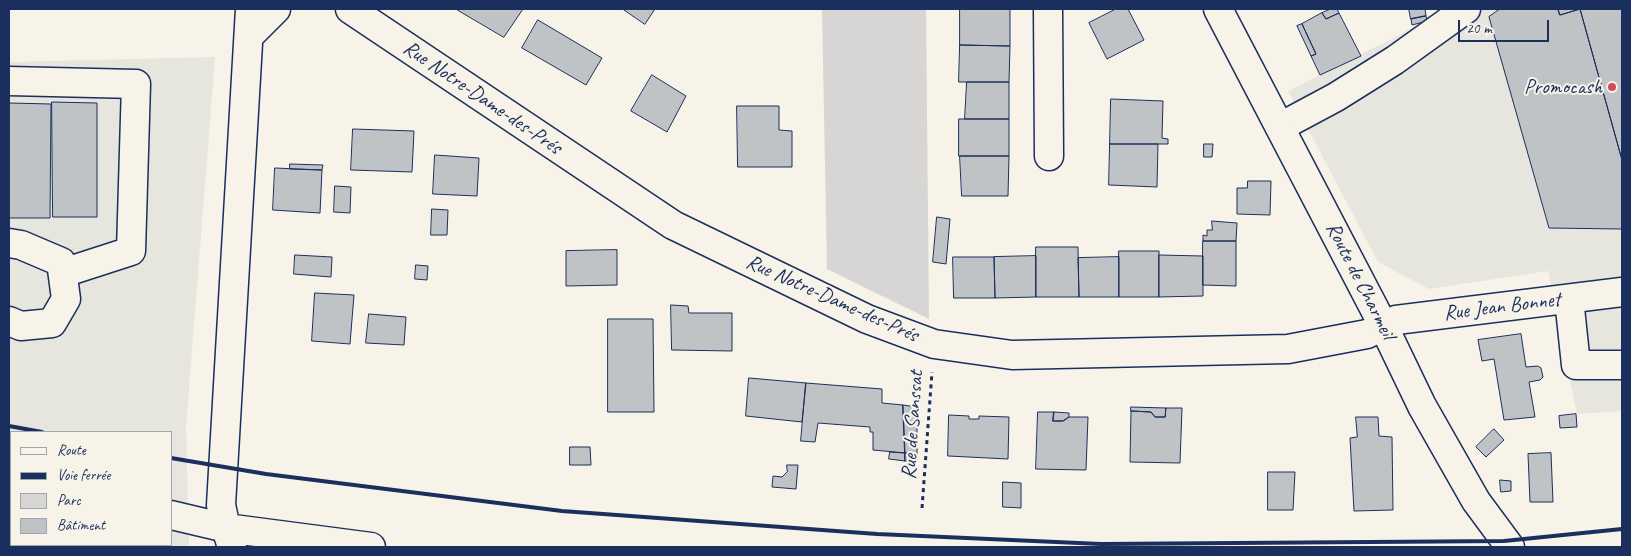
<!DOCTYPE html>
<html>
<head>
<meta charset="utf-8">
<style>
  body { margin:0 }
  #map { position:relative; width:1631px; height:556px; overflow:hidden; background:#f7f3e8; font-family:Caveat,sans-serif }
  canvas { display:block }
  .frame { position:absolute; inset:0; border:10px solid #1b2f5e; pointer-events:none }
  .legend { position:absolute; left:10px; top:431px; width:162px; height:115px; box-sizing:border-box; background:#f7f3e8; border:1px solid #9fa5b1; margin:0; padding:6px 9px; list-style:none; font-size:15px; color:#1b2f5e }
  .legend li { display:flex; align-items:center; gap:10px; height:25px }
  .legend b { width:25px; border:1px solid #9fa5b1 }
  .scale { position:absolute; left:1458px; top:20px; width:91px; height:22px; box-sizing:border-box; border:2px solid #1b2f5e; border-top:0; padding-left:6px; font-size:15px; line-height:18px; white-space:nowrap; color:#1b2f5e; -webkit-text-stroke:4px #f7f3e8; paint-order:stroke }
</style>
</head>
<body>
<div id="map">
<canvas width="1631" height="556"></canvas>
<div class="frame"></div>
<ul class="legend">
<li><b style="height:6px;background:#f7f3e8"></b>Route</li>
<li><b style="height:6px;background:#1b2f5e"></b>Voie ferrée</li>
<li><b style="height:14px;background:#d7d6d4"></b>Parc</li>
<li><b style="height:14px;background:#c0c3c5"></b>Bâtiment</li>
</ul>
<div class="scale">20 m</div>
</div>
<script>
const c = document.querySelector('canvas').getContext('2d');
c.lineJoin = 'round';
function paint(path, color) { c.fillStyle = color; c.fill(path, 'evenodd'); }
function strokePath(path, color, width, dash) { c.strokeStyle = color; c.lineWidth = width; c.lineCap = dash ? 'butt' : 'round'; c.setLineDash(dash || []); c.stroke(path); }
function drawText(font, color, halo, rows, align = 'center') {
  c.font = font + ' Caveat,sans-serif'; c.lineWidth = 4; c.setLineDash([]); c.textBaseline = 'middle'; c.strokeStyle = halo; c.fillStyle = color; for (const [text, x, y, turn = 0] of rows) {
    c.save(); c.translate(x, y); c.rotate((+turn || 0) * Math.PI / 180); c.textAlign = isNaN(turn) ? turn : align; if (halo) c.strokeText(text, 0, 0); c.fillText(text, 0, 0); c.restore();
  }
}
paint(new Path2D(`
  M 1444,9 L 1622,9 L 1622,411 L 1577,414 L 1548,271 L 1429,289 L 1378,262 L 1288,91 L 1427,21 Z
  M 215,57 L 186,426 L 189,547 L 9,547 L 9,62 ZM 11,432 L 171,432 L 171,545 L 11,545 Z`), '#e6e5de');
paint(new Path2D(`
  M 822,9 L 926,9 L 929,319 L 827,269 Z`), '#d7d6d4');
const building = new Path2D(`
  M 456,9 L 523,9 L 504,37 Z
  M 623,9 L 655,9 L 645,24 Z
  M 960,9 L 1010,9 L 1010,46 L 960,45 Z
  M 1116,9 L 1128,9 L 1144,40 L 1107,59 L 1089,23 Z
  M 1331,9 L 1337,9 L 1339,13 L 1326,19 L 1322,13 Z
  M 1409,9 L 1425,9 L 1426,16 L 1411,19 Z
  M 1500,9 L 1558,9 L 1560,15 L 1580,9 L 1622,160 L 1622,229 L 1549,228 L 1489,17 Z
  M 1558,9 L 1622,9 L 1622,160 L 1580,9 L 1560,15 Z
  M 1322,13 L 1326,19 L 1339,13 L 1361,56 L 1320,75 L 1311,56 L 1316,54 L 1302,24 Z
  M 1426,16 L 1427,21 L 1412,25 L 1411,19 Z
  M 538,20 L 602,58 L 586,85 L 522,48 Z
  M 1302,24 L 1316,54 L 1311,56 L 1297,26 Z
  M 960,45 L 1010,46 L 1009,82 L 959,82 Z
  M 652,75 L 686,96 L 667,132 L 631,111 Z
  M 967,82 L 1009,82 L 1009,119 L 965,119 Z
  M 1111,99 L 1163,101 L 1162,138 L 1168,139 L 1168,144 L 1110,144 Z
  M 52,102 L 97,103 L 97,217 L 53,217 Z
  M 9,103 L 51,104 L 50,218 L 9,218 Z
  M 737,106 L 779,106 L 779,130 L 792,131 L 792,167 L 738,167 Z
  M 959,119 L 1009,119 L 1009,156 L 959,156 Z
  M 353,129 L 414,131 L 412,172 L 351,170 Z
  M 1110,144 L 1158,144 L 1157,187 L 1109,185 Z
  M 1204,144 L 1213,144 L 1212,157 L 1204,157 Z
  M 435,155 L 479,158 L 477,196 L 433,194 Z
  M 960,156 L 1009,156 L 1008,196 L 962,196 Z
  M 290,164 L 323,165 L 322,170 L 290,169 Z
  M 275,168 L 322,170 L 320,213 L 273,210 Z
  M 1248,181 L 1271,181 L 1270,215 L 1237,214 L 1237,188 L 1247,188 Z
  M 335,186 L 351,187 L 350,213 L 334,212 Z
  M 432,209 L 448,210 L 447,235 L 431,235 Z
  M 937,217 L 950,219 L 946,264 L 933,262 Z
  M 1212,221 L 1237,223 L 1236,241 L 1203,241 L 1203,235 L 1207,236 L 1207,230 L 1212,230 Z
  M 1203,241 L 1236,241 L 1236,286 L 1203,285 Z
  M 1036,247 L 1078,247 L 1079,297 L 1036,297 Z
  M 617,250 L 617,285 L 566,286 L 566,251 Z
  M 1119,251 L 1159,251 L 1159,297 L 1119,297 Z
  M 295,255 L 332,257 L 331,277 L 294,274 Z
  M 1159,255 L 1203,256 L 1203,296 L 1159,297 Z
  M 1036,256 L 1036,297 L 995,298 L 994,257 Z
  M 953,257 L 994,257 L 995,298 L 954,298 Z
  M 1119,257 L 1119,297 L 1079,297 L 1078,258 Z
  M 416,265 L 428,266 L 427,280 L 415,279 Z
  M 315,293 L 354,295 L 350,344 L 312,341 Z
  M 671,305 L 688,306 L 689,313 L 732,313 L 732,351 L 672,350 Z
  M 369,314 L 406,317 L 404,345 L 366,343 Z
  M 608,319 L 653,319 L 654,412 L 608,412 Z
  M 1521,334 L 1526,367 L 1538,366 L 1541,368 L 1543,377 L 1540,380 L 1529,382 L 1535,417 L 1504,420 L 1494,359 L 1482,361 L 1478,340 Z
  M 749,378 L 806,383 L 802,422 L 746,416 Z
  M 806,383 L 882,389 L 882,403 L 903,405 L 905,453 L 873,450 L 873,432 L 870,432 L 870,427 L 818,423 L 815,442 L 801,441 Z
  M 903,405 L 917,407 L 917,454 L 905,453 Z
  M 1131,407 L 1166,408 L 1165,417 L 1155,417 L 1151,412 L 1131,411 Z
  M 1166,408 L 1182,408 L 1180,463 L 1130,462 L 1131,411 L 1151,412 L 1155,417 L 1165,417 Z
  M 1038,412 L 1054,412 L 1053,421 L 1063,421 L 1069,417 L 1088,417 L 1086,470 L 1036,469 Z
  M 1054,412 L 1069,413 L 1069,417 L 1063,421 L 1053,421 Z
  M 1576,414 L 1577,427 L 1560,428 L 1559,416 Z
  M 949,415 L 969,416 L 969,419 L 979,419 L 979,416 L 1009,417 L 1008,459 L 948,456 Z
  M 1356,417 L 1378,417 L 1379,436 L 1392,437 L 1393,510 L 1354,511 L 1350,438 L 1357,437 Z
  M 1494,429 L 1504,440 L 1486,457 L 1476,447 Z
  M 570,447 L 590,447 L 591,465 L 570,465 Z
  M 890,452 L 905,453 L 905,461 L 889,459 Z
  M 905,453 L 917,454 L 917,461 L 905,461 Z
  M 1551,453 L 1553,502 L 1530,502 L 1528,454 Z
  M 787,465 L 798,465 L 796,489 L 772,487 L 773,476 L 782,477 L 787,472 Z
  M 1268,472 L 1295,472 L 1293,510 L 1268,510 Z
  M 1500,480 L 1511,481 L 1511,491 L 1501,492 Z
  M 1003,482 L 1021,483 L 1021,508 L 1003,507 Z`);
paint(building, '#c0c3c5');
strokePath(building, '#1b2f5e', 1);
const minor = new Path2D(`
  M 350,9 L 673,225 L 867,319 L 934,344 L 1012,355 L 1288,349 L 1367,334 L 1396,320 L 1622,292
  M 1048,9 L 1049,156
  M 249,36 L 276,9
  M 9,81 L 136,84 L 131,251 L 63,273
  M 1280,127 L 1336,97 L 1395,60 L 1466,9
  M 9,243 L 21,245 L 61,262 L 66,299 L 52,323 L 21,326 L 9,321
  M 1569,299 L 1576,365 L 1622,365
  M 9,477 L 11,477
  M 171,515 L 226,528 L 371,547
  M 232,547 L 226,528 L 221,505 L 250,9`);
const major = new Path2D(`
  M 1218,9 L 1384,327 L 1422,406 L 1476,501 L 1510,547`);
strokePath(minor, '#1b2f5e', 31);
strokePath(major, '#1b2f5e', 31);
strokePath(new Path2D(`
  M 922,508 L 932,372`), '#1b2f5e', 3, [4, 4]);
strokePath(minor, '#f7f3e8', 28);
strokePath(major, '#f7f3e8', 28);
strokePath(new Path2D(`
  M 9,426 L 42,432
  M 171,458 L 266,474 L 562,511 L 877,534 L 1101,544 L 1504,541 L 1622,529`), '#1b2f5e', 4);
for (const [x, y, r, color] of [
  [1612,87,5,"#d1495b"]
]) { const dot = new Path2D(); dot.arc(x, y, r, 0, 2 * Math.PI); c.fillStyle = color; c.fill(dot); strokePath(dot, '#f7f3e8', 2); }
drawText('21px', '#1b2f5e', '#f7f3e8', [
  ["Promocash",1602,87]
], 'right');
drawText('21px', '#1b2f5e', '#f7f3e8', [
  ["Rue Notre-Dame-des-Prés",482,98,34],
  ["Route de Charmeil",1360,281,63],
  ["Rue Notre-Dame-des-Prés",832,299,24],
  ["Rue Jean Bonnet",1502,307,-7],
  ["Rue de Sanssat",913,425,-86]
]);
</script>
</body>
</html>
